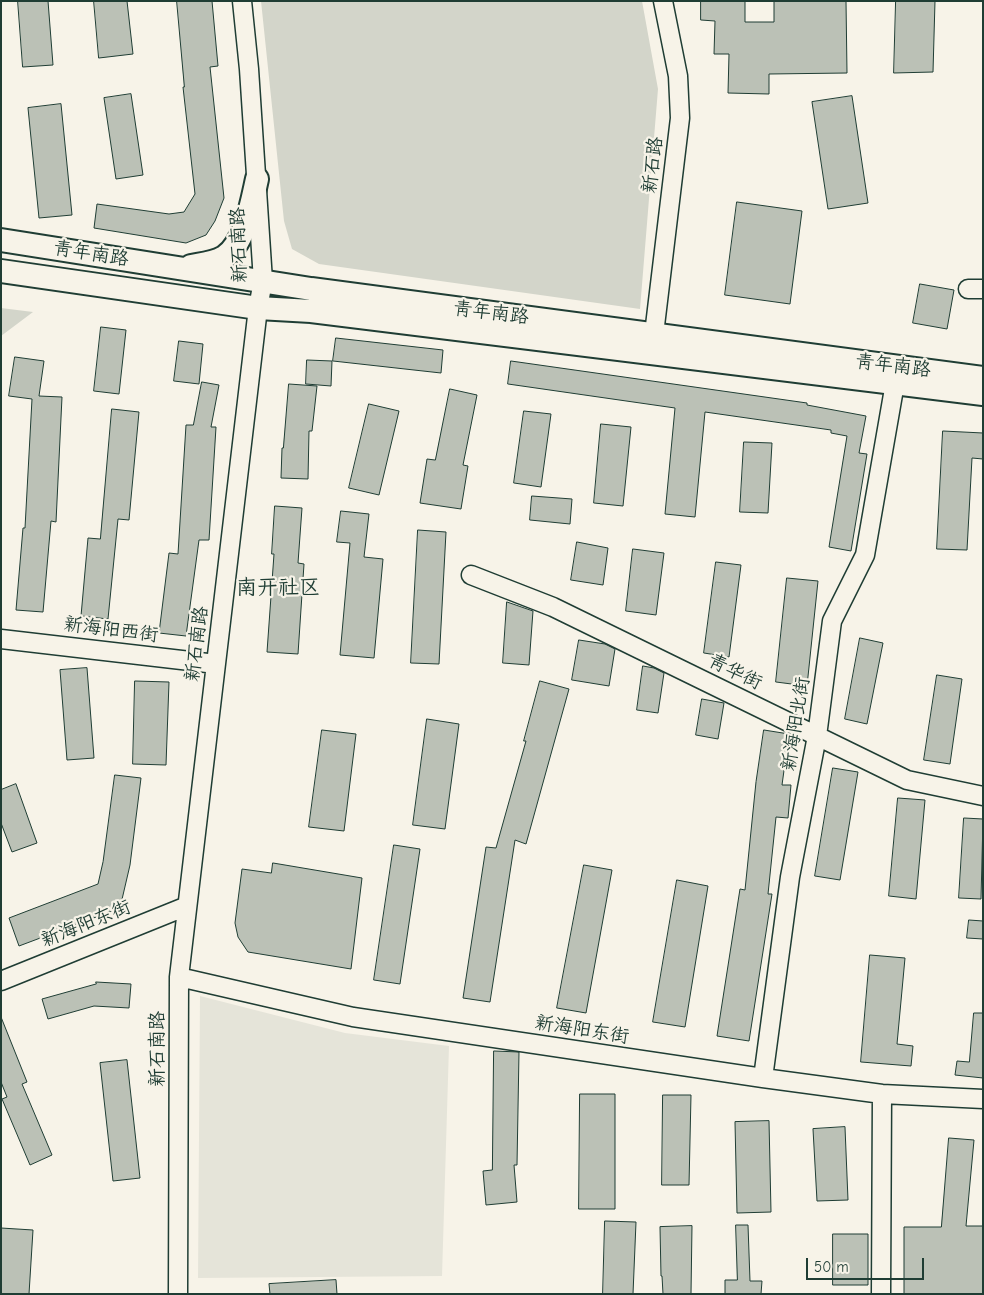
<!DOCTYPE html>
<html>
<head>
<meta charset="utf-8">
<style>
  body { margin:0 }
  #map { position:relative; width:984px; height:1295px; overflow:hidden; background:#f7f3e8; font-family:"Comic Neue",sans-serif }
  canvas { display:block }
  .frame { position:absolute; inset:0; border:2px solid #1f3d34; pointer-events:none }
  .scale { position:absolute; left:806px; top:1258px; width:118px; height:22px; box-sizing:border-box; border:2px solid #1f3d34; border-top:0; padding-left:6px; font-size:15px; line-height:18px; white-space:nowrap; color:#1f3d34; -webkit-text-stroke:4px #f7f3e8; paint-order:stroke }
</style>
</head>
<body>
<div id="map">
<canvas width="984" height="1295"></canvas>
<div class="frame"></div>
<div class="scale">50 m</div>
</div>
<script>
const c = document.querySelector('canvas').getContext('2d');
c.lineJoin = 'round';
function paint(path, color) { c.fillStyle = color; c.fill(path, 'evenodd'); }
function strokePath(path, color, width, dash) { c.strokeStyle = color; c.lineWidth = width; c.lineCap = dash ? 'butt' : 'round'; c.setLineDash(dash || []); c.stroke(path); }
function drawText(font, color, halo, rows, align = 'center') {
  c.font = font + ' "Comic Neue","LXGW WenKai TC",sans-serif'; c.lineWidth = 4.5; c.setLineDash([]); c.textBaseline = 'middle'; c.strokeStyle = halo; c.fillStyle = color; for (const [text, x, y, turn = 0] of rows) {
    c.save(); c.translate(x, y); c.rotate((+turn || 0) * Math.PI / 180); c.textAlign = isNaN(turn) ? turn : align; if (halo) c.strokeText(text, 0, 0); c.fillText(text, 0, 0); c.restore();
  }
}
paint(new Path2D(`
  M 200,996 L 345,1033 L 449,1046 L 442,1276 L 198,1278 Z`), '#e5e4d9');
paint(new Path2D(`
  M 261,1 L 642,1 L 658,89 L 640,309 L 319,264 L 292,249 L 284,221 Z
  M 1,308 L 33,312 L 1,336 Z`), '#d3d5ca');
const building = new Path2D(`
  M 18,1 L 48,1 L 53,65 L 23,67 Z
  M 94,1 L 127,1 L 133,54 L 99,58 Z
  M 177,1 L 212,1 L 218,66 L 210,67 L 224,198 L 215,221 L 206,235 L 186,243 L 94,228 L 97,204 L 169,214 L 184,212 L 195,194 L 183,87 L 184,87 Z
  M 701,1 L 745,1 L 745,22 L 774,22 L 774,1 L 846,1 L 847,73 L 769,74 L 769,94 L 728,93 L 729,54 L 714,54 L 715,21 L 701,20 Z
  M 896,1 L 935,1 L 933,72 L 894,73 Z
  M 131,94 L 143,175 L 116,179 L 104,98 Z
  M 852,96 L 868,203 L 828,209 L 812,102 Z
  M 61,104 L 72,215 L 39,218 L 28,108 Z
  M 737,202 L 802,211 L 790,304 L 725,295 Z
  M 920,284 L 954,290 L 947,329 L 913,323 Z
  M 101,327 L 126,330 L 119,394 L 94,391 Z
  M 336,338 L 443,350 L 441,373 L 333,361 Z
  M 179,341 L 203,344 L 199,384 L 174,381 Z
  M 15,357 L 44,361 L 39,396 L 62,397 L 56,522 L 51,521 L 43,612 L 16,610 L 23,528 L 25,528 L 32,399 L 9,396 Z
  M 307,360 L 332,361 L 331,386 L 306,384 Z
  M 511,361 L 807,403 L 807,405 L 866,416 L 859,453 L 867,454 L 851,551 L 829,547 L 847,436 L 831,433 L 831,430 L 705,412 L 695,517 L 665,514 L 675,408 L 508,384 Z
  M 202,382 L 219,385 L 211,427 L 216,427 L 209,540 L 199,540 L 186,636 L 159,633 L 169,553 L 178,554 L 186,425 L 193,425 Z
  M 289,384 L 317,386 L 312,431 L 309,431 L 308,479 L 281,478 L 282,448 L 283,448 Z
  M 450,389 L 477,395 L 463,465 L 468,466 L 461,509 L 420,503 L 427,459 L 435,460 Z
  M 369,404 L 399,411 L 379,495 L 349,488 Z
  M 112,409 L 139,412 L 129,520 L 118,519 L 108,619 L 81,616 L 88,538 L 100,539 Z
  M 524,411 L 551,414 L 541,487 L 514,483 Z
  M 601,424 L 631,427 L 623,506 L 594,503 Z
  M 943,431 L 983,433 L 983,459 L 972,458 L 967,550 L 937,549 Z
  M 744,442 L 772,443 L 768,513 L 740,512 Z
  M 532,496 L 572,499 L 570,524 L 530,520 Z
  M 275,506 L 302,508 L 298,563 L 304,564 L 298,654 L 267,652 L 274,554 L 272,554 Z
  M 341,511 L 369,514 L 364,557 L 383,559 L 374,658 L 340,655 L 350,543 L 337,542 Z
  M 418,530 L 446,532 L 439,664 L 411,663 Z
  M 577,542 L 608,548 L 603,585 L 571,580 Z
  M 633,549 L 664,553 L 656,615 L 626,611 Z
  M 716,562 L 741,565 L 729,657 L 704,653 Z
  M 787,578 L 818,581 L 807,686 L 776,682 Z
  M 507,602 L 533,611 L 529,665 L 503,663 Z
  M 860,638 L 883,643 L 867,724 L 845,719 Z
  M 579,640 L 605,644 L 615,649 L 609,686 L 572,680 Z
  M 643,666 L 654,668 L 664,673 L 658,713 L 637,710 Z
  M 87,668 L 94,758 L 67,760 L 60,670 Z
  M 937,675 L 962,679 L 950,764 L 924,760 Z
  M 135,681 L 169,682 L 166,765 L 133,764 Z
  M 540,681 L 569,689 L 526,844 L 515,840 L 490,1002 L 463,998 L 486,847 L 496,848 L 526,741 L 524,741 Z
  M 702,699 L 724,703 L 718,739 L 696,735 Z
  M 427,719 L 459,724 L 445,829 L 413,825 Z
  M 322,730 L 356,734 L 344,831 L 309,827 Z
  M 764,730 L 789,734 L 782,785 L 791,785 L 788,818 L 776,817 L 768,894 L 772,894 L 749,1041 L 717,1036 L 740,889 L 745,890 L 756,782 Z
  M 833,768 L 858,772 L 840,880 L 815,876 Z
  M 115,775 L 141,778 L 130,865 L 120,908 L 19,946 L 9,918 L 98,884 L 103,862 Z
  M 16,784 L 37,843 L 12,852 L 1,823 L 1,790 Z
  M 898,798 L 925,800 L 916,899 L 889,896 Z
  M 964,818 L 983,819 L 981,899 L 959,898 Z
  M 394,845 L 420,849 L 400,984 L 374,980 Z
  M 273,863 L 362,878 L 351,969 L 248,952 L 238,937 L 235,923 L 242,869 L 271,873 Z
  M 584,865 L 612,870 L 586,1013 L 557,1008 Z
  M 677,880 L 708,886 L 685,1027 L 653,1022 Z
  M 969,920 L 983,921 L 983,939 L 967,938 Z
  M 870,955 L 905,958 L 897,1044 L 913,1046 L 911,1066 L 861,1062 Z
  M 96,982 L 131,984 L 129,1008 L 94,1006 L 48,1019 L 42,999 L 96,984 Z
  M 974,1013 L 983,1013 L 983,1078 L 955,1075 L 957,1061 L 969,1062 Z
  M 1,1017 L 27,1082 L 22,1084 L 52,1155 L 30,1165 L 2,1099 L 7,1097 L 1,1082 Z
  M 494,1051 L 519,1052 L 517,1165 L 514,1165 L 517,1202 L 486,1205 L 483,1171 L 492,1170 Z
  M 127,1060 L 140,1178 L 113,1181 L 100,1063 Z
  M 580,1094 L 615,1094 L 615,1209 L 579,1209 Z
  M 663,1095 L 691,1095 L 689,1185 L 662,1185 Z
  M 769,1121 L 771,1212 L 737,1213 L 735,1122 Z
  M 845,1127 L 848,1200 L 817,1201 L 813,1129 Z
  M 949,1138 L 974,1140 L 966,1226 L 983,1226 L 983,1294 L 904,1294 L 904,1227 L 941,1227 Z
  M 605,1221 L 636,1222 L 633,1294 L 603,1294 Z
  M 736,1225 L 748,1225 L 750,1281 L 762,1281 L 761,1294 L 725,1294 L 725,1280 L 737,1280 Z
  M 692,1226 L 691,1294 L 663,1294 L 662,1276 L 661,1276 L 660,1227 Z
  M 1,1228 L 33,1230 L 29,1294 L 1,1294 Z
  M 833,1234 L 868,1234 L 868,1285 L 833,1285 Z
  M 336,1280 L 337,1294 L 270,1294 L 269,1284 Z`);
paint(building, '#bbc1b6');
strokePath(building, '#1f3d34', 1);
const minor = new Path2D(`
  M 968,289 L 983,289
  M 654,334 L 680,118 L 678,76 L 663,1
  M 471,575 L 553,607 L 907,780 L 983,796
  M 1,639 L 216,664
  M 179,977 L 353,1017 L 763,1078 L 882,1094 L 983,1099
  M 1,981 L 187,906
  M 763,1078 L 790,877 L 817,736 L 832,621 L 865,555 L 895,383
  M 178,1294 L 179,977 L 258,308 L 263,281 L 249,69 L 242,1
  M 881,1294 L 882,1094`);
const major = new Path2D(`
  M 1,240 L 311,289 L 983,378
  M 191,266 C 202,264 215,263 224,257 C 245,244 252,201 257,179
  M 1,271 L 258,308 L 311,311 L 983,394`);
strokePath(minor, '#1f3d34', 21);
strokePath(major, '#1f3d34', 26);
strokePath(minor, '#f7f3e8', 18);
strokePath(major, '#f7f3e8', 22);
drawText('19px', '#1f3d34', '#f7f3e8', [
  ["新石路",653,165,-83],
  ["新石南路",239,245,-92],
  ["青年南路",91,254,9],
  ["青年南路",491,313,7],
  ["青年南路",893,366,7],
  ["新海阳西街",111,630,7],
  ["新石南路",197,644,-83],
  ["青华街",735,672,26],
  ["新海阳北街",796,724,-81],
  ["新海阳东街",86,924,-22],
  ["新海阳东街",582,1030,9],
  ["新石南路",158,1049,-90]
]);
drawText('21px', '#1f3d34', '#f7f3e8', [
  ["南开社区",278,588]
]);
</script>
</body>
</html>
